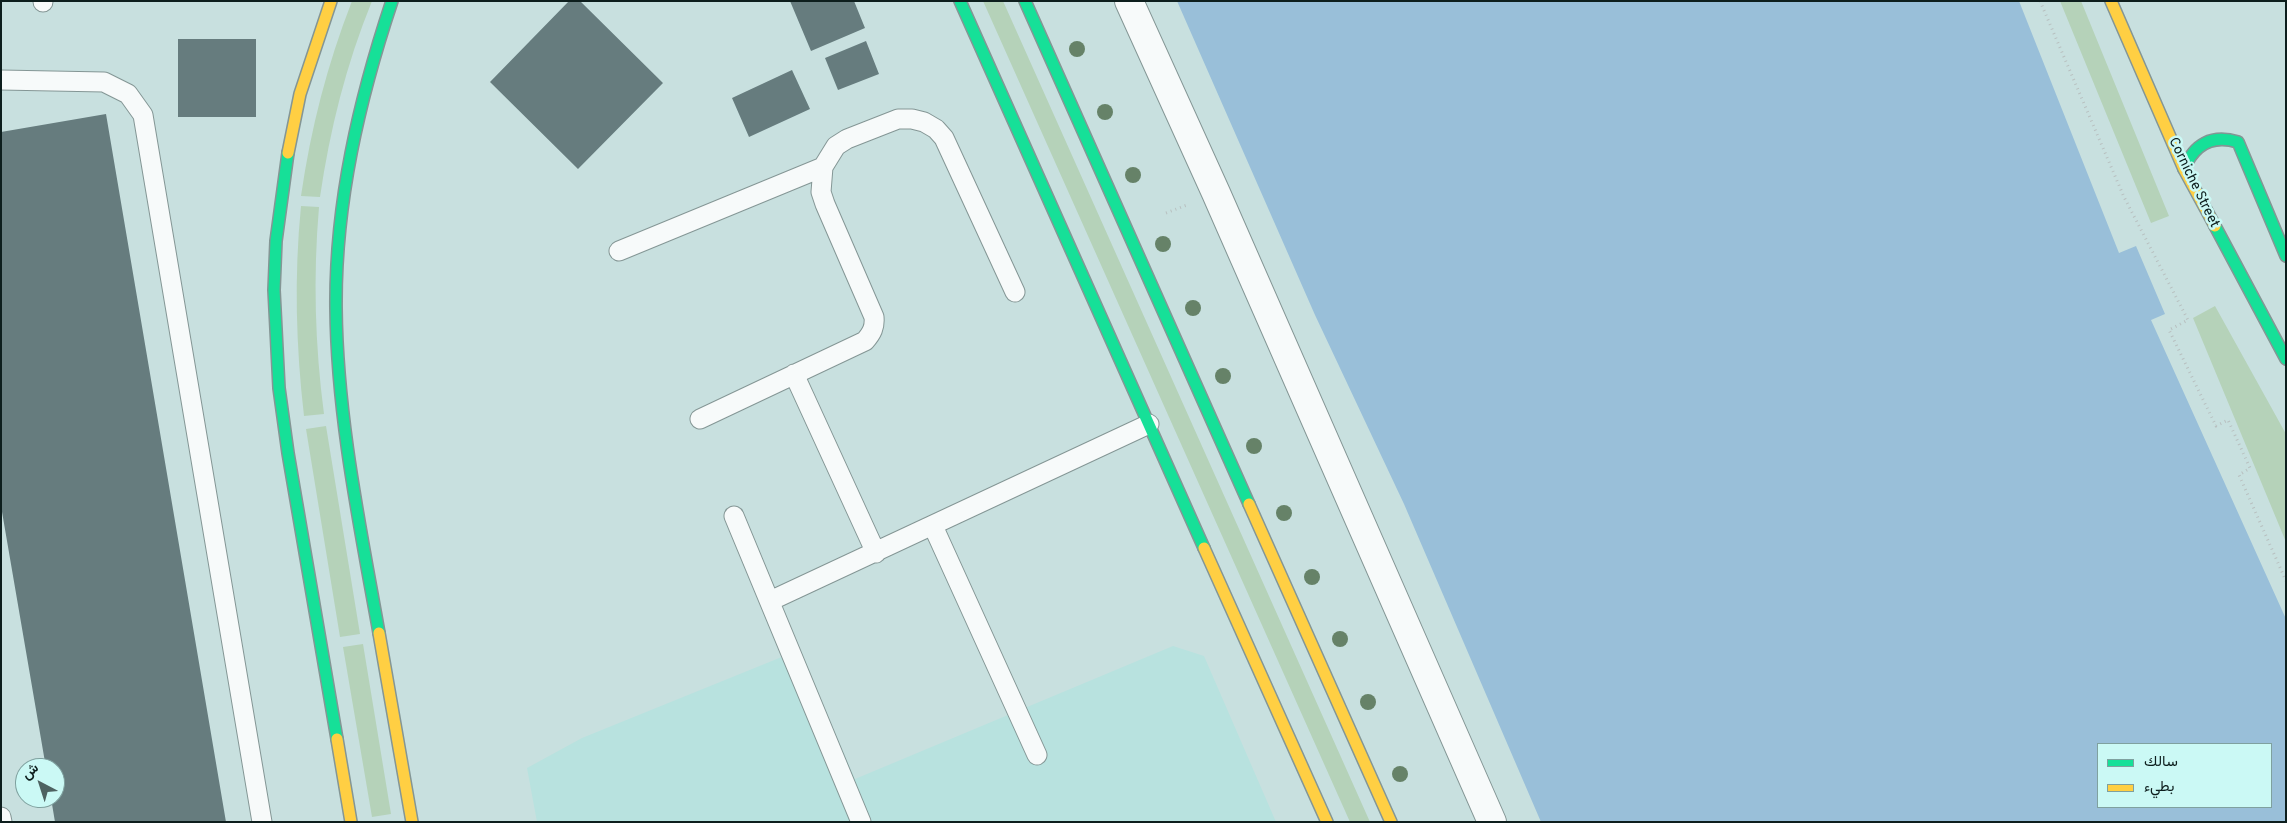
<!DOCTYPE html>
<html>
<head>
<meta charset="utf-8">
<style>
  body { margin:0 }
  #map { position:relative; width:2287px; height:823px; overflow:hidden; background:#c8e0df; font-family:Overpass,Vazirmatn,sans-serif }
  canvas { display:block }
  .frame { position:absolute; inset:0; border:2px solid #0d1e1d; pointer-events:none }
  .legend { position:absolute; left:2097px; top:743px; width:175px; height:65px; box-sizing:border-box; background:#cbf9f5; border:1px solid #7fa19f; margin:0; padding:6px 9px; list-style:none; font-size:15px; color:#0d1e1d }
  .legend li { display:flex; align-items:center; gap:10px; height:25px }
  .legend b { width:25px; border:1px solid #7fa19f }
  .north { position:absolute; left:15px; top:758px; width:50px; height:50px; box-sizing:border-box; background:#cbf9f5; border:1px solid #7fa19f; border-radius:50%; rotate:320deg; font-size:14px; font-weight:700; line-height:20px; text-align:center; color:#0d1e1d }
  .north::after { content:''; display:block; margin:auto; width:18px; height:22px; background:#4e6261; clip-path:polygon(50% 0,100% 100%,50% 72%,0 100%) }
</style>
</head>
<body>
<div id="map">
<canvas width="2287" height="823"></canvas>
<div class="frame"></div>
<ul class="legend">
<li><b style="height:6px;background:#16e098"></b>سالك</li>
<li><b style="height:6px;background:#ffcf43"></b>بطيء</li>
</ul>
<div class="north">ش</div>
</div>
<script>
const c = document.querySelector('canvas').getContext('2d');
c.lineJoin = 'round';
function paint(path, color) { c.fillStyle = color; c.fill(path, 'evenodd'); }
function strokePath(path, color, width, dash) { c.strokeStyle = color; c.lineWidth = width; c.lineCap = dash ? 'butt' : 'round'; c.setLineDash(dash || []); c.stroke(path); }
function drawText(font, color, halo, rows, align = 'center') {
  c.font = font + ' Overpass,sans-serif'; c.lineWidth = 5; c.setLineDash([]); c.textBaseline = 'middle'; c.strokeStyle = halo; c.fillStyle = color; for (const [text, x, y, turn = 0] of rows) {
    c.save(); c.translate(x, y); c.rotate((+turn || 0) * Math.PI / 180); c.textAlign = isNaN(turn) ? turn : align; if (halo) c.strokeText(text, 0, 0); c.fillText(text, 0, 0); c.restore();
  }
}
paint(new Path2D(`
  M 1173,646 L 1204,656 L 1276,822 L 537,822 L 527,768 L 582,738 L 799,650 L 855,779 Z`), '#b8e2df');
paint(new Path2D(`
  M 352,1 L 372,1 C 346,65 330,129 320,197 L 301,196 C 311,128 327,65 352,1 Z
  M 983,1 L 1003,1 L 1370,822 L 1350,822 Z
  M 2060,1 L 2081,1 L 2169,216 L 2151,223 Z
  M 301,206 L 319,207 C 313,277 315,345 324,414 L 304,416 C 296,346 294,277 301,206 Z
  M 2215,306 L 2286,434 L 2286,542 L 2193,318 Z
  M 326,426 L 360,634 L 340,637 L 306,429 Z
  M 363,644 L 391,814 L 372,817 L 343,647 Z`), '#b5d2b9');
paint(new Path2D(`
  M 1177,1 L 2019,1 L 2119,253 L 2136,246 L 2165,314 L 2151,320 L 2286,619 L 2286,822 L 1541,822 L 1404,504 L 1315,315 ZM 2098,744 L 2271,744 L 2271,807 L 2098,807 Z`), '#99bfd9');
paint(new Path2D(`
  M 569,1 L 580,1 L 663,83 L 578,169 L 490,82 Z
  M 790,1 L 854,1 L 865,28 L 811,51 Z
  M 178,39 L 256,39 L 256,117 L 178,117 Z
  M 866,41 L 879,74 L 838,90 L 825,58 Z
  M 792,70 L 810,109 L 749,137 L 732,98 Z
  M 106,114 L 226,822 L 55,822 L 51,798 L 55,798 L 55,768 L 46,768 L 1,506 L 1,132 Z`), '#667c7e');
const lane = new Path2D(`
  M 43,1 L 43,2
  M 1,80 L 104,82 L 128,94 L 143,115 L 262,822
  M 619,251 L 823,167
  M 794,374 L 876,553
  M 700,419 L 865,341 C 872,333 875,327 874,317 L 825,204 L 821,192 L 823,167 L 836,146 L 847,139 L 898,119 L 912,119 L 924,122 L 936,129 L 944,138 L 1015,292
  M 734,516 L 861,822
  M 933,526 L 1037,755
  M 770,601 L 1149,424
  M 1,817 L 2,822`);
const street = new Path2D(`
  M 1129,1 L 1216,193 L 1492,822`);
const fast = new Path2D(`
  M 960,1 L 1204,548
  M 1025,1 L 1249,504
  M 288,153 L 276,241 L 274,290 L 279,388 L 288,453 L 337,739
  M 2184,169 C 2194,144 2212,134 2238,142 L 2286,256
  M 2215,226 L 2286,359
  M 379,633 C 360,526 337,417 336,308 C 335,203 359,100 392,1`);
const slow = new Path2D(`
  M 2111,1 L 2184,169 L 2215,226
  M 288,153 L 300,94 L 331,1
  M 1249,504 L 1391,822
  M 1204,548 L 1327,822
  M 379,633 L 412,822
  M 337,739 L 351,822`);
strokePath(lane, '#849695', 21);
strokePath(street, '#849695', 30);
strokePath(fast, '#849695', 14);
strokePath(slow, '#849695', 14);
strokePath(new Path2D(`
  M 2040,1 L 2124,197 L 2188,320 L 2169,330 L 2216,426 L 2228,420 L 2250,468 L 2239,475 L 2286,581
  M 1166,213 L 1187,205`), '#b8c0c0', 3, [1, 4]);
strokePath(lane, '#f7fafa', 19);
strokePath(street, '#f7fafa', 28);
strokePath(fast, '#16e098', 11);
strokePath(slow, '#ffcf43', 11);
c.fillStyle = '#668268';
for (const [x, y] of [
  [1077,49],
  [1105,112],
  [1133,175],
  [1163,244],
  [1193,308],
  [1223,376],
  [1254,446],
  [1284,513],
  [1312,577],
  [1340,639],
  [1368,702],
  [1400,774]
]) { c.beginPath(); c.arc(x, y, 8, 0, 2 * Math.PI); c.fill(); }
drawText('14px', '#0d1e1d', '#cbf9f5', [
  ["Corniche Street",2193,183,64]
]);
</script>
</body>
</html>
